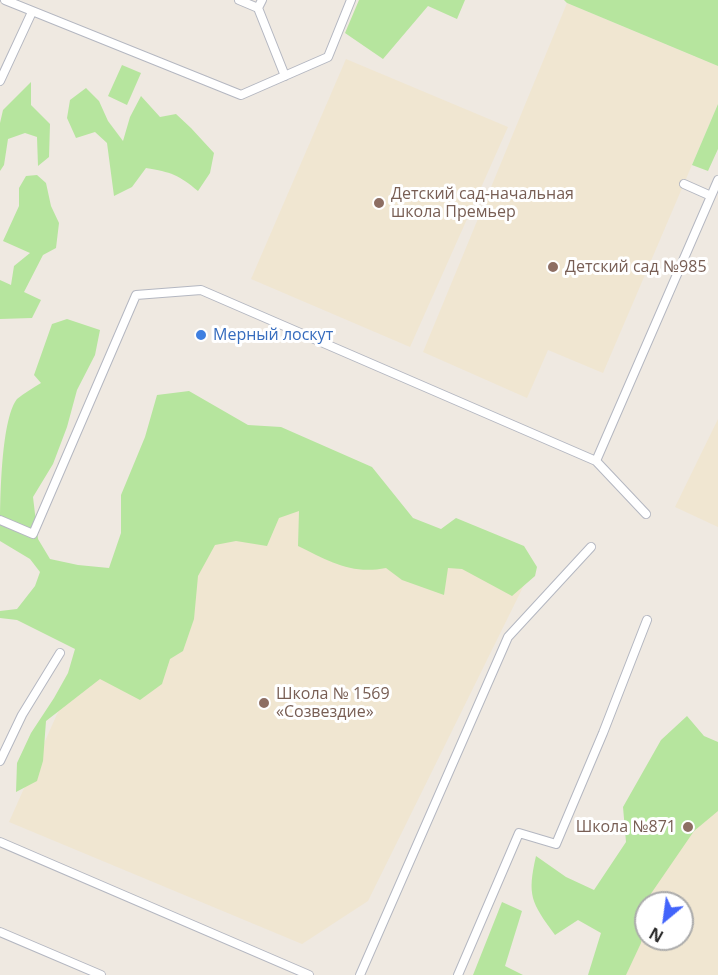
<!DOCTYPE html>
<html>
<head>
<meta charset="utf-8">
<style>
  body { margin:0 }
  #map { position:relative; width:718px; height:975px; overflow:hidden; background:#efe9e1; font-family:"Open Sans",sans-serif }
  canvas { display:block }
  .north { position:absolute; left:634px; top:891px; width:60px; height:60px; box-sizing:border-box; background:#fff; border:2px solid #ababab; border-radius:50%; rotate:209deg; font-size:16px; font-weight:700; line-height:24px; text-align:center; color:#2e2e2e }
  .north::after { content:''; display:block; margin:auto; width:21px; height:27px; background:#4264fb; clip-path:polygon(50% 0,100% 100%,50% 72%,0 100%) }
</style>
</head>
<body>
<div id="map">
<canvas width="718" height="975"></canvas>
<div class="north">N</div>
</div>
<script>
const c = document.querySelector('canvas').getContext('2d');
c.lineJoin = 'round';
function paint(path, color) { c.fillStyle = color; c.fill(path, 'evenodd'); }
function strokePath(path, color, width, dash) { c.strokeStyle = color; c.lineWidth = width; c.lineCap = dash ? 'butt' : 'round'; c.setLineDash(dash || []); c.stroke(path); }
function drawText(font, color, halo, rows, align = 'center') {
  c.font = font + ' "Open Sans",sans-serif'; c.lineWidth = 6; c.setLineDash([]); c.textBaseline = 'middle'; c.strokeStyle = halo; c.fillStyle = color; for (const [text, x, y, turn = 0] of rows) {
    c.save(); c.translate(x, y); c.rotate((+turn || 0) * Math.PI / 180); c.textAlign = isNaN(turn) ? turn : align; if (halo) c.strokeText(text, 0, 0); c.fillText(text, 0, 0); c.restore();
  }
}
paint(new Path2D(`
  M 567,3 L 718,66 L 718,104 L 603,373 L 548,350 L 527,398 L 423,352 Z
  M 346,59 L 508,127 L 410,347 L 251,279 Z
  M 718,419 L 718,527 L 675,507 Z
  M 180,438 L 524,585 L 368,901 L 302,944 L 9,822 Z
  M 718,751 L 718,975 L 598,975 ZM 646,903 L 682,903 L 682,939 L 646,939 Z`), '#f0e6d1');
paint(new Path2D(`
  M 359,0 L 465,0 L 457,19 L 428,6 L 383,59 L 345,33 Z
  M 564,0 L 718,0 L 718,66 L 567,3 Z
  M 122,65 L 141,73 L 127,105 L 108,96 Z
  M 31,82 L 31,105 L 50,124 L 49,157 L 38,166 L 37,137 L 25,133 L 8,139 L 4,165 L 0,171 L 0,123 L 3,110 Z
  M 86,88 L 99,101 L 108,121 L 123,141 L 130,117 L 141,96 L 160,117 L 176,114 L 191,128 L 214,153 L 210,173 L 198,191 C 179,175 171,172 146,168 L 132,187 L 114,196 L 107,143 L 95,132 L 76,138 L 67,118 L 70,100 Z
  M 718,104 L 718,149 L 708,171 L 692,165 Z
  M 37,175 L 46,183 L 51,206 L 59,223 L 56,248 L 43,255 L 24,292 L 41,300 L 32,318 L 0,319 L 0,280 L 11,285 L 14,266 L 30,253 L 3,241 L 19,206 L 19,188 L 26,176 Z
  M 67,319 L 100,330 L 95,355 L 77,390 L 67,427 L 53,464 L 33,497 L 38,539 L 50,559 L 78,565 L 109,568 L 121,533 L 121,495 L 145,437 L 157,395 L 189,391 L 248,425 L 281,427 L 372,467 L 413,518 L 441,529 L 456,518 L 524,546 L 537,567 L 535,576 L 512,596 L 462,569 L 448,568 L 444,595 L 402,580 L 386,568 C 351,575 329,561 298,546 L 299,511 L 279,518 L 267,546 L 236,541 L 215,545 L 198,576 L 194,619 L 183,651 L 170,659 L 162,684 L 140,700 L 100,679 L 46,721 L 43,761 L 37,781 L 16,792 L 17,763 L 31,733 L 54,698 L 68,673 L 75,649 L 17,620 L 0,618 L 0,611 L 17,609 L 35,586 L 40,572 L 30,559 L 0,541 C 0,508 0,421 17,399 C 24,393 33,388 41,383 L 34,375 L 52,324 Z
  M 687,716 L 704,736 L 718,742 L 718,811 L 694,831 L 648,898 L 641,943 L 626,975 L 588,975 L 601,933 L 578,920 L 555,935 C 531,902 527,896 536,856 L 566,877 L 594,890 L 626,842 L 623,807 L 661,740 Z
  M 502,902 L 522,911 L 505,966 L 523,975 L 473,975 Z`), '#b6e59e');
const service = new Path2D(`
  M 5,0 L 241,95 L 328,57 L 351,0
  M 239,0 L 258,8 L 262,0
  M 258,8 L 285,76
  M 0,81 L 32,12
  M 684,184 L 711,196
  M 596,461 L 718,180
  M 0,520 L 33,534 L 136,295 L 201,290 L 596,461 L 646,514
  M 0,761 L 22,715 L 60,653
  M 0,842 L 309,975
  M 0,932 L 101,975
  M 360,975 L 508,637 L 591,547
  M 458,975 L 519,833 L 556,844 L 603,733 L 647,620`);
strokePath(service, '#b4b7c1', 10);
strokePath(service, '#fff', 8);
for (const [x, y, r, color] of [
  [379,203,6,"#8d6e63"],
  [553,267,6,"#8d6e63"],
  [201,335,6,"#3f7fe0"],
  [264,703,6,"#8d6e63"],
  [688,827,6,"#8d6e63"]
]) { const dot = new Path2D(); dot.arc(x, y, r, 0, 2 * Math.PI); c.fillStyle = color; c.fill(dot); strokePath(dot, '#fff', 2); }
drawText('16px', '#785e54', '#fff', [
  ["Детский сад-начальная",391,194],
  ["школа Премьер",391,212],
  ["Детский сад №985",565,267],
  ["Школа № 1569",276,694],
  ["«Созвездие»",276,712],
  ["Школа №871",676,827,"right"]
], 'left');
drawText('16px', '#366cbe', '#fff', [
  ["Мерный лоскут",213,335]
], 'left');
</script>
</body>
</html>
